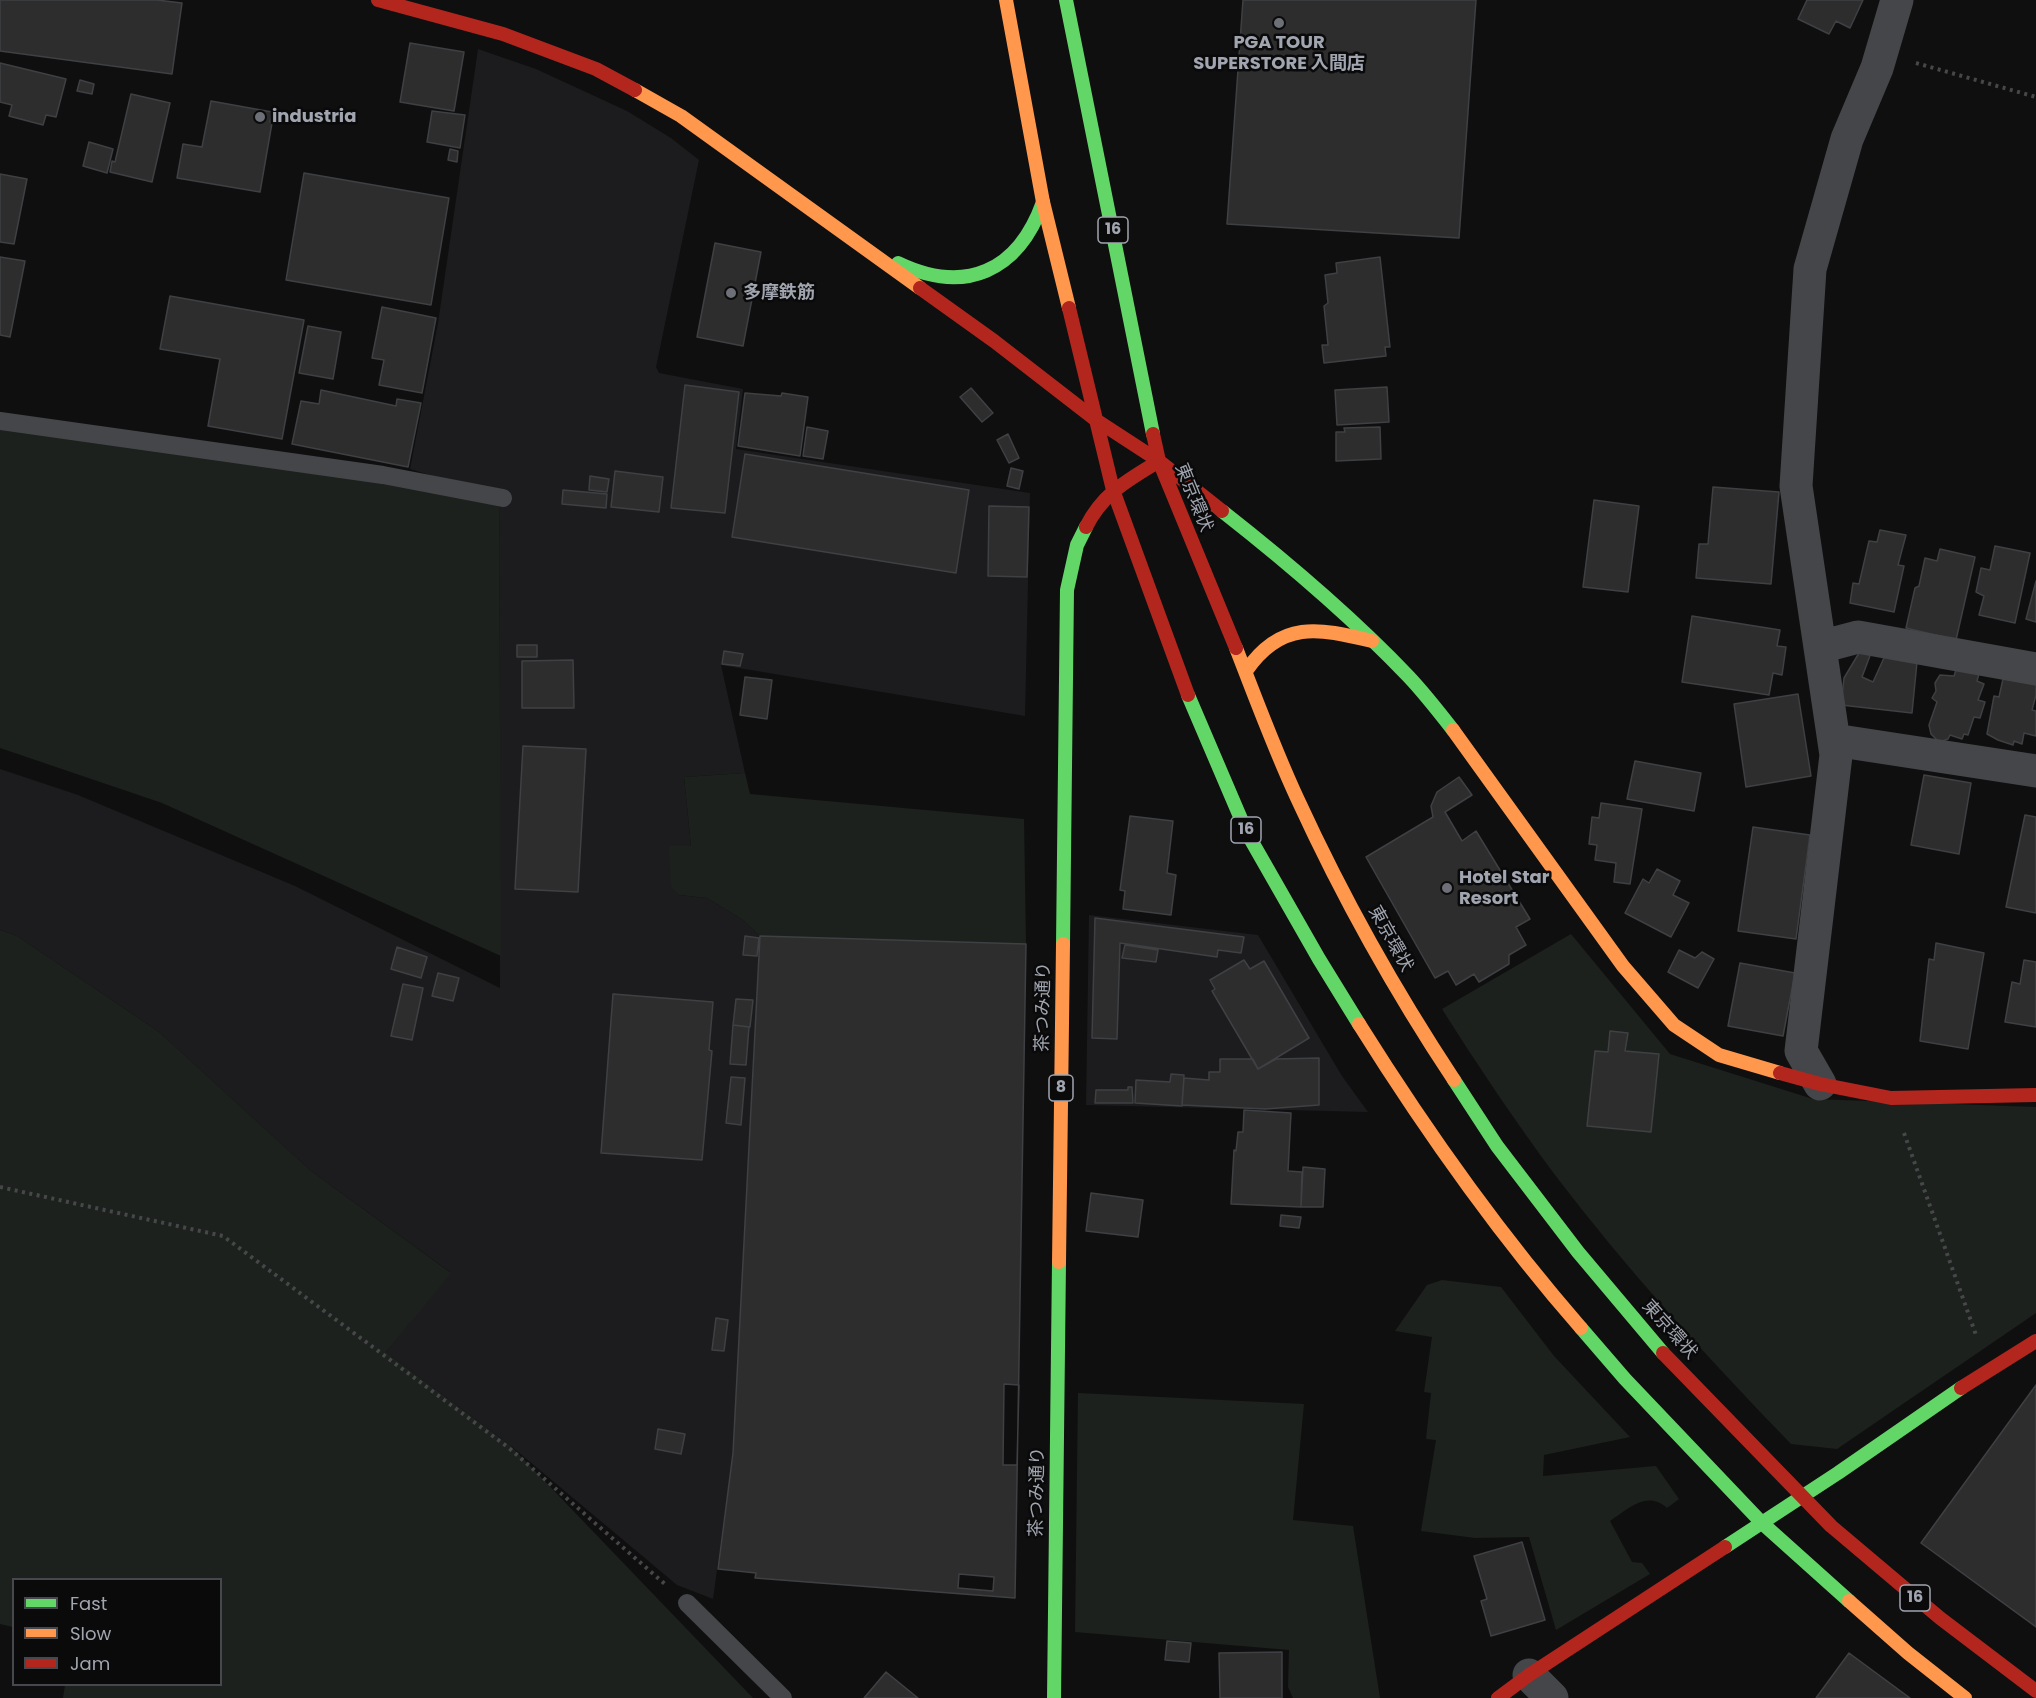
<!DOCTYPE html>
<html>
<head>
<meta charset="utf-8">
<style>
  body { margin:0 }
  #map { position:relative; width:2036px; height:1698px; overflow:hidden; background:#0f0f10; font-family:Poppins,sans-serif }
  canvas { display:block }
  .legend { position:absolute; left:12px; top:1578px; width:210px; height:108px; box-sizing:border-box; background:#0a0a0b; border:2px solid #46484d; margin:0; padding:8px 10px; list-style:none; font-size:18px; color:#a1a5b0 }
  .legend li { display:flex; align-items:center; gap:12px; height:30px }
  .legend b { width:30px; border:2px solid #46484d }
</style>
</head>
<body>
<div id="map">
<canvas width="2036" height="1698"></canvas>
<ul class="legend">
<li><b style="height:8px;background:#63d668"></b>Fast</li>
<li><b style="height:8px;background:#ff974d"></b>Slow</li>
<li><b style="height:8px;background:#b3261e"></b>Jam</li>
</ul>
</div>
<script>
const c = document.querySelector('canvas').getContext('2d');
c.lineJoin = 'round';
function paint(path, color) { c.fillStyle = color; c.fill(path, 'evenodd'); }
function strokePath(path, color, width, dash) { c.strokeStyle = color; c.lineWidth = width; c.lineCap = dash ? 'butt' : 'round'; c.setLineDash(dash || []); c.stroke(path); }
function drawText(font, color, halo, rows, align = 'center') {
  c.font = font + ' Poppins,"Noto Sans JP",sans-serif'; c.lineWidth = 5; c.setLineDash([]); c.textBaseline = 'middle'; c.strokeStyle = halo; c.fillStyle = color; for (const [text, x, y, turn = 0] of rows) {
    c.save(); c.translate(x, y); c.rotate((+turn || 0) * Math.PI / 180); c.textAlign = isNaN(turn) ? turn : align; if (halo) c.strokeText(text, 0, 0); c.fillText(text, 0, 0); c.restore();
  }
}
paint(new Path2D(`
  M 478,49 L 536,69 L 627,111 L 671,138 L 699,160 L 656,367 L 659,373 L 743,389 L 736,449 L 1030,493 L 1025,716 L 721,665 L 745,773 L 684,777 L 691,846 L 679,895 L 707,898 L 743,920 L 760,936 L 733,1453 L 713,1599 L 677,1585 L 511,1446 L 386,1352 L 450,1272 L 311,1171 L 159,1032 L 17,936 L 0,930 L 0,769 L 78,795 L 295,886 L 500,988 L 499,502 L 489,493 L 410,469 L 438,323 Z
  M 1089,915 L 1258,935 L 1342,1076 L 1368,1112 L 1086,1105 Z`), '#1c1c1e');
paint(new Path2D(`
  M 0,417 L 499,502 L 501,956 L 162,803 L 0,748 Z
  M 745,773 L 750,794 L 1024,819 L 1026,944 L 760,936 L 743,920 L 707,898 L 679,895 L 671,886 L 669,846 L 691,846 L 684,777 Z
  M 0,930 L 17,936 L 159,1032 L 311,1171 L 451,1273 L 386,1352 L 511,1446 L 753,1698 L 63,1698 L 65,1685 L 220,1684 L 220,1580 L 14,1580 L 13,1627 L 0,1624 Z
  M 1571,934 L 1670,1054 L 1813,1099 L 2036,1107 L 2036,1313 L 1837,1449 L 1791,1444 C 1708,1358 1627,1270 1555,1175 C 1515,1121 1478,1066 1442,1009 Z
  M 1442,1280 L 1501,1287 L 1554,1356 L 1630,1437 L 1544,1455 L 1543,1476 L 1656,1466 L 1679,1499 L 1667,1508 C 1647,1490 1628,1509 1610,1521 L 1632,1562 L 1642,1563 L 1650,1574 L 1556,1630 L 1529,1537 L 1475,1538 L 1421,1531 L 1436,1440 L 1426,1439 L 1431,1393 L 1424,1392 L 1432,1337 L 1395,1331 L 1427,1285 Z
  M 1078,1393 L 1304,1404 L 1293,1520 L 1353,1526 L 1380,1698 L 1293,1698 L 1288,1687 L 1289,1650 L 1075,1632 Z`), '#1c211d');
const building = new Path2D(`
  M 0,0 L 157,0 L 182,3 L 172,74 L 0,51 Z
  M 1243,0 L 1476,0 L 1459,238 L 1227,224 Z
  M 1807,0 L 1863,0 L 1850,28 L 1836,21 L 1829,34 L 1798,19 Z
  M 410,43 L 464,52 L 454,111 L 400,102 Z
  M 0,63 L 66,79 L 56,117 L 46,115 L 43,125 L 9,116 L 12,105 L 0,102 Z
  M 80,80 L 94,84 L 92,94 L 77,91 Z
  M 131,94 L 170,103 L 152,182 L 110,172 L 112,161 L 115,162 Z
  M 211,101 L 272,112 L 270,122 L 272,123 L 260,192 L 177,178 L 183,144 L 202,147 Z
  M 432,111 L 465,115 L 460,148 L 427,142 Z
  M 89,142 L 113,149 L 107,173 L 83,166 Z
  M 450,149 L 458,151 L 457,162 L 448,160 Z
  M 304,173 L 449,198 L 431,305 L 286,280 Z
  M 0,174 L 27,179 L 14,244 L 0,242 Z
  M 715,243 L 761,252 L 743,346 L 697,337 Z
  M 0,257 L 25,261 L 10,337 L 0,335 Z
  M 1380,257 L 1390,347 L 1385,347 L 1386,356 L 1324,363 L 1322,345 L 1328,345 L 1324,306 L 1328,303 L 1325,275 L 1337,273 L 1336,263 Z
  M 170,296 L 304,320 L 282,439 L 208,426 L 220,359 L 160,349 Z
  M 382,307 L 436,318 L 422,393 L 379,385 L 384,360 L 372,358 Z
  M 308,326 L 341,332 L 333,379 L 299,373 Z
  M 685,385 L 739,392 L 725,513 L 671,508 Z
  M 1387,387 L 1389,422 L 1337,425 L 1335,390 Z
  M 971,388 L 993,413 L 982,422 L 960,397 Z
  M 321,390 L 396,406 L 397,399 L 421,403 L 408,467 L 292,444 L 301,401 L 319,404 Z
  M 745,393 L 781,396 L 782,393 L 808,397 L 800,456 L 738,446 Z
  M 807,427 L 828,431 L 823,459 L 803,456 Z
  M 1380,427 L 1381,459 L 1336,461 L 1336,432 L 1345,432 L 1344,428 Z
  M 1008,434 L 1019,458 L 1009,463 L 997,440 Z
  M 745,454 L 969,490 L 956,573 L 732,537 Z
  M 1011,468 L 1023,471 L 1019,489 L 1007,486 Z
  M 615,471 L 663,477 L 659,512 L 611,507 Z
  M 590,476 L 609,479 L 607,492 L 589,490 Z
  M 1713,487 L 1779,492 L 1771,584 L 1696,578 L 1699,544 L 1708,544 Z
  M 563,490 L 607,494 L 606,508 L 562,504 Z
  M 1594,500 L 1639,506 L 1628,592 L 1583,587 Z
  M 989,506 L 1029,507 L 1027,577 L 988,576 Z
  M 1880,530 L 1906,535 L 1898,565 L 1904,566 L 1894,612 L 1850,603 L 1853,583 L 1859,584 L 1869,541 L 1877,542 Z
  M 1995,546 L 2030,553 L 2015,623 L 1979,615 L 1984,596 L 1976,592 L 1981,568 L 1990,570 Z
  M 1940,549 L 1975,557 L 1956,640 L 1906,628 L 1915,588 L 1919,586 L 1925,558 L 1937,561 Z
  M 2036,581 L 2036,622 L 2026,619 Z
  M 1692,616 L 1780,630 L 1777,646 L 1786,647 L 1782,675 L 1773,673 L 1769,695 L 1682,682 Z
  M 517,645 L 537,645 L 537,657 L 517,657 Z
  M 1888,649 L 1917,662 L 1912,713 L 1841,705 L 1844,678 L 1859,653 L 1871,653 L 1862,677 L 1873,682 Z
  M 724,651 L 743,654 L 740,666 L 722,664 Z
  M 573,660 L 574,708 L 522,708 L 522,661 Z
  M 1958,664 L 1980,670 L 1977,681 L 1984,684 L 1978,700 L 1985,702 L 1980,718 L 1974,717 L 1968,735 L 1964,734 L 1962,739 L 1950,735 L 1948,739 L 1939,742 L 1931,734 L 1929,725 L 1937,702 L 1932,698 L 1936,691 L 1935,683 L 1940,675 L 1954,676 Z
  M 745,677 L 772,680 L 767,719 L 740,715 Z
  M 2003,679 L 2036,684 L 2036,695 L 2032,710 L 2036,711 L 2036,736 L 2024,733 L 2022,744 L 2014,741 L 2013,745 L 1998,740 L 1987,734 L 1994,696 L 1999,697 Z
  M 1798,694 L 1811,776 L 1746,787 L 1734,704 Z
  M 523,746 L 586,749 L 578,892 L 515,889 Z
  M 1635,761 L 1701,773 L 1694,811 L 1627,799 Z
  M 1924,775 L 1971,783 L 1959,854 L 1911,845 Z
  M 1459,777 L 1472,795 L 1445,812 L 1462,841 L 1476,831 L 1530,919 L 1516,927 L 1526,945 L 1509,955 L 1509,964 L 1479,982 L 1474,974 L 1456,985 L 1448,971 L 1435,978 L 1366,857 L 1433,817 L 1431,806 L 1437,792 Z
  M 1601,803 L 1642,809 L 1630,884 L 1614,882 L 1616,863 L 1595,860 L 1597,845 L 1589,844 L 1592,817 L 1599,818 Z
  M 2025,815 L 2036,817 L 2036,913 L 2006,907 Z
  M 1130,816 L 1173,821 L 1167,873 L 1176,875 L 1171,915 L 1123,909 L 1125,891 L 1120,890 Z
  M 1753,827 L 1810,835 L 1796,939 L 1738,931 Z
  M 1657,869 L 1680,881 L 1673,895 L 1689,903 L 1671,937 L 1625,913 L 1643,879 L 1649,883 Z
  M 1095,918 L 1244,937 L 1241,953 L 1218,950 L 1217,957 L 1120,943 L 1117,1039 L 1092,1038 Z
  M 745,936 L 759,938 L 757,956 L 743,955 Z
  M 760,936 L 1026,944 L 1015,1598 L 755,1578 L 756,1573 L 718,1569 L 733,1453 Z
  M 1936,943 L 1984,953 L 1968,1049 L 1920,1041 L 1929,959 L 1934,960 Z
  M 1125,945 L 1158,950 L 1156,962 L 1122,958 Z
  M 397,947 L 427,957 L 421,978 L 391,969 Z
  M 1679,950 L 1695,958 L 1702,952 L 1714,959 L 1698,988 L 1668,972 Z
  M 1244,960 L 1250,969 L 1264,961 L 1309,1038 L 1258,1069 L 1212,991 L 1215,989 L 1210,980 Z
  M 2024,960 L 2036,962 L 2036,1027 L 2005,1022 L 2012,982 L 2020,984 Z
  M 1740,963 L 1795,973 L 1783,1036 L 1728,1026 Z
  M 438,973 L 459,978 L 453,1001 L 432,996 Z
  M 403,984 L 423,988 L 412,1040 L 391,1036 Z
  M 613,994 L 713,1002 L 709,1050 L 712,1051 L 702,1160 L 601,1153 Z
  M 736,999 L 753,1000 L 750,1027 L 733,1025 Z
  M 733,1025 L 749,1027 L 746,1065 L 730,1064 Z
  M 1610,1031 L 1628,1033 L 1625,1051 L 1659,1054 L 1651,1132 L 1587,1126 L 1595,1051 L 1608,1052 Z
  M 1319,1058 L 1319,1105 L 1265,1109 L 1182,1105 L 1184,1078 L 1209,1080 L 1209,1072 L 1220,1072 L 1220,1059 L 1253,1059 L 1258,1069 L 1276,1059 Z
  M 1171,1074 L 1184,1075 L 1182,1106 L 1135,1103 L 1136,1080 L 1170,1082 Z
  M 731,1077 L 745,1078 L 741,1125 L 726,1123 Z
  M 1128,1087 L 1132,1087 L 1133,1103 L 1095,1103 L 1096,1090 L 1128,1090 Z
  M 1244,1110 L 1291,1113 L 1288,1171 L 1302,1172 L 1301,1207 L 1231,1204 L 1234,1150 L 1236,1151 L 1238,1132 L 1243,1132 Z
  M 1303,1167 L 1325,1169 L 1323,1207 L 1301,1207 Z
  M 1091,1193 L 1143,1200 L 1138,1237 L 1086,1231 Z
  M 1281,1215 L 1301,1217 L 1299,1228 L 1280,1226 Z
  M 716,1318 L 728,1320 L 724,1351 L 712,1350 Z
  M 1004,1384 L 1019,1385 L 1017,1465 L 1003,1465 Z
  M 2036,1385 L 2036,1627 L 1921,1543 Z
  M 658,1429 L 685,1434 L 681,1454 L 655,1449 Z
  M 1522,1542 L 1545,1620 L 1491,1636 L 1481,1601 L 1487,1599 L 1474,1556 Z
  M 959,1574 L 994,1577 L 993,1591 L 958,1588 Z
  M 1167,1641 L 1191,1643 L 1189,1662 L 1165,1660 Z
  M 1282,1652 L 1282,1698 L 1220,1698 L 1219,1653 Z
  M 1849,1653 L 1910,1698 L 1816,1698 Z
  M 886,1672 L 918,1698 L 864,1698 Z`);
paint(building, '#2d2d2e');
strokePath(building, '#3f4043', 1.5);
strokePath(new Path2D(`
  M 1916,63 L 2036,97
  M 1904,1133 L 1976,1335
  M 0,1187 L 223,1236 L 509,1448 L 666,1585`), '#47474a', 4, [3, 4.5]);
strokePath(new Path2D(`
  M 0,421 L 383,475 L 503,498
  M 687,1603 L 783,1698`), '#454649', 18);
strokePath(new Path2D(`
  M 1820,647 L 1858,637 L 2036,669
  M 1834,740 L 2036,771
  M 1820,1084 L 1801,1051 L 1836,755 L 1796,486 L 1810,269 L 1847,139 L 1877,68 L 1897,0
  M 1529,1675 L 1552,1698`), '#454649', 33);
strokePath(new Path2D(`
  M 1066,0 L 1153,434
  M 898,263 C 965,295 1018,272 1043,202
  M 1222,511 C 1287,562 1352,617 1409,677 C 1425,694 1439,712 1453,730
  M 1188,695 L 1247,833 L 1319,959 L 1359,1024
  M 1063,944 L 1067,590 L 1077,545 L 1086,527
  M 1454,1080 L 1497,1146 L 1578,1252 L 1663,1353
  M 1581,1328 L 1625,1379 L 1762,1523 L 1849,1601
  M 1725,1547 L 1838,1473 L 1961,1388
  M 1054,1698 L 1059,1262`), '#63d668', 14);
strokePath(new Path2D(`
  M 1006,0 L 1043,202 L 1069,308
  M 635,90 L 681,116 L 920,288
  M 1236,648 C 1256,699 1275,751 1298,800 C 1343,898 1395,991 1454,1080
  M 1246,671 C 1281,620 1318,628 1372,641
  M 1453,730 L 1623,966 L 1674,1025 L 1719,1055 L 1780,1073
  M 1359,1024 C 1426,1131 1498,1233 1581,1328
  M 1059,1262 L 1063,944
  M 1849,1601 L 1908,1653 L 1965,1698`), '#ff974d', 14);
strokePath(new Path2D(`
  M 378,0 L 503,34 L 596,69 L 635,90
  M 920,288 L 994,341 L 1096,420 L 1159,461 L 1222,511
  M 1069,308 L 1113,490 L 1188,695
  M 1153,434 L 1159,461 L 1236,648
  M 1086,527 C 1103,493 1128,480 1159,461
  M 1780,1073 L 1820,1084 L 1891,1098 L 2036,1095
  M 1663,1353 L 1831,1526 L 1940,1618 L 2036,1691
  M 1961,1388 L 2036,1341
  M 1498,1698 L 1529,1675 L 1725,1547`), '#b3261e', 14);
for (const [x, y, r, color] of [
  [1279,23,6,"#6e7078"],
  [260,117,6,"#6e7078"],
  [731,293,6,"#6e7078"],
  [1447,888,6,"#6e7078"]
]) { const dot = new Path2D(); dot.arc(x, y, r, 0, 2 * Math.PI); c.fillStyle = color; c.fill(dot); strokePath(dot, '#0a0a0b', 2); }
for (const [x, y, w] of [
  [1113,230,30],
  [1246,830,30],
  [1061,1088,24],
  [1915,1598,30]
]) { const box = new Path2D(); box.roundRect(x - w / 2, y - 13, w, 26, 4.5); c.fillStyle = '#0a0a0b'; c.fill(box); strokePath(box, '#a1a5b0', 1.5); }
drawText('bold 16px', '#a1a5b0', null, [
  ["16",1113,230],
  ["16",1246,830],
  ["8",1061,1088],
  ["16",1915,1598]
]);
drawText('bold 18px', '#a1a5b0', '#0a0a0b', [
  ["PGA TOUR",1279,43,"center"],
  ["SUPERSTORE 入間店",1279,64,"center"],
  ["industria",272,117],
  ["多摩鉄筋",743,293],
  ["Hotel Star",1459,878],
  ["Resort",1459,899]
], 'left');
drawText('18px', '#a1a5b0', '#0a0a0b', [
  ["東京環状",1193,498,68],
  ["東京環状",1390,939,61],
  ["茶つみ通り",1044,1007,-89],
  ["東京環状",1669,1330,48],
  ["茶つみ通り",1038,1492,-89]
]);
</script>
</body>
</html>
